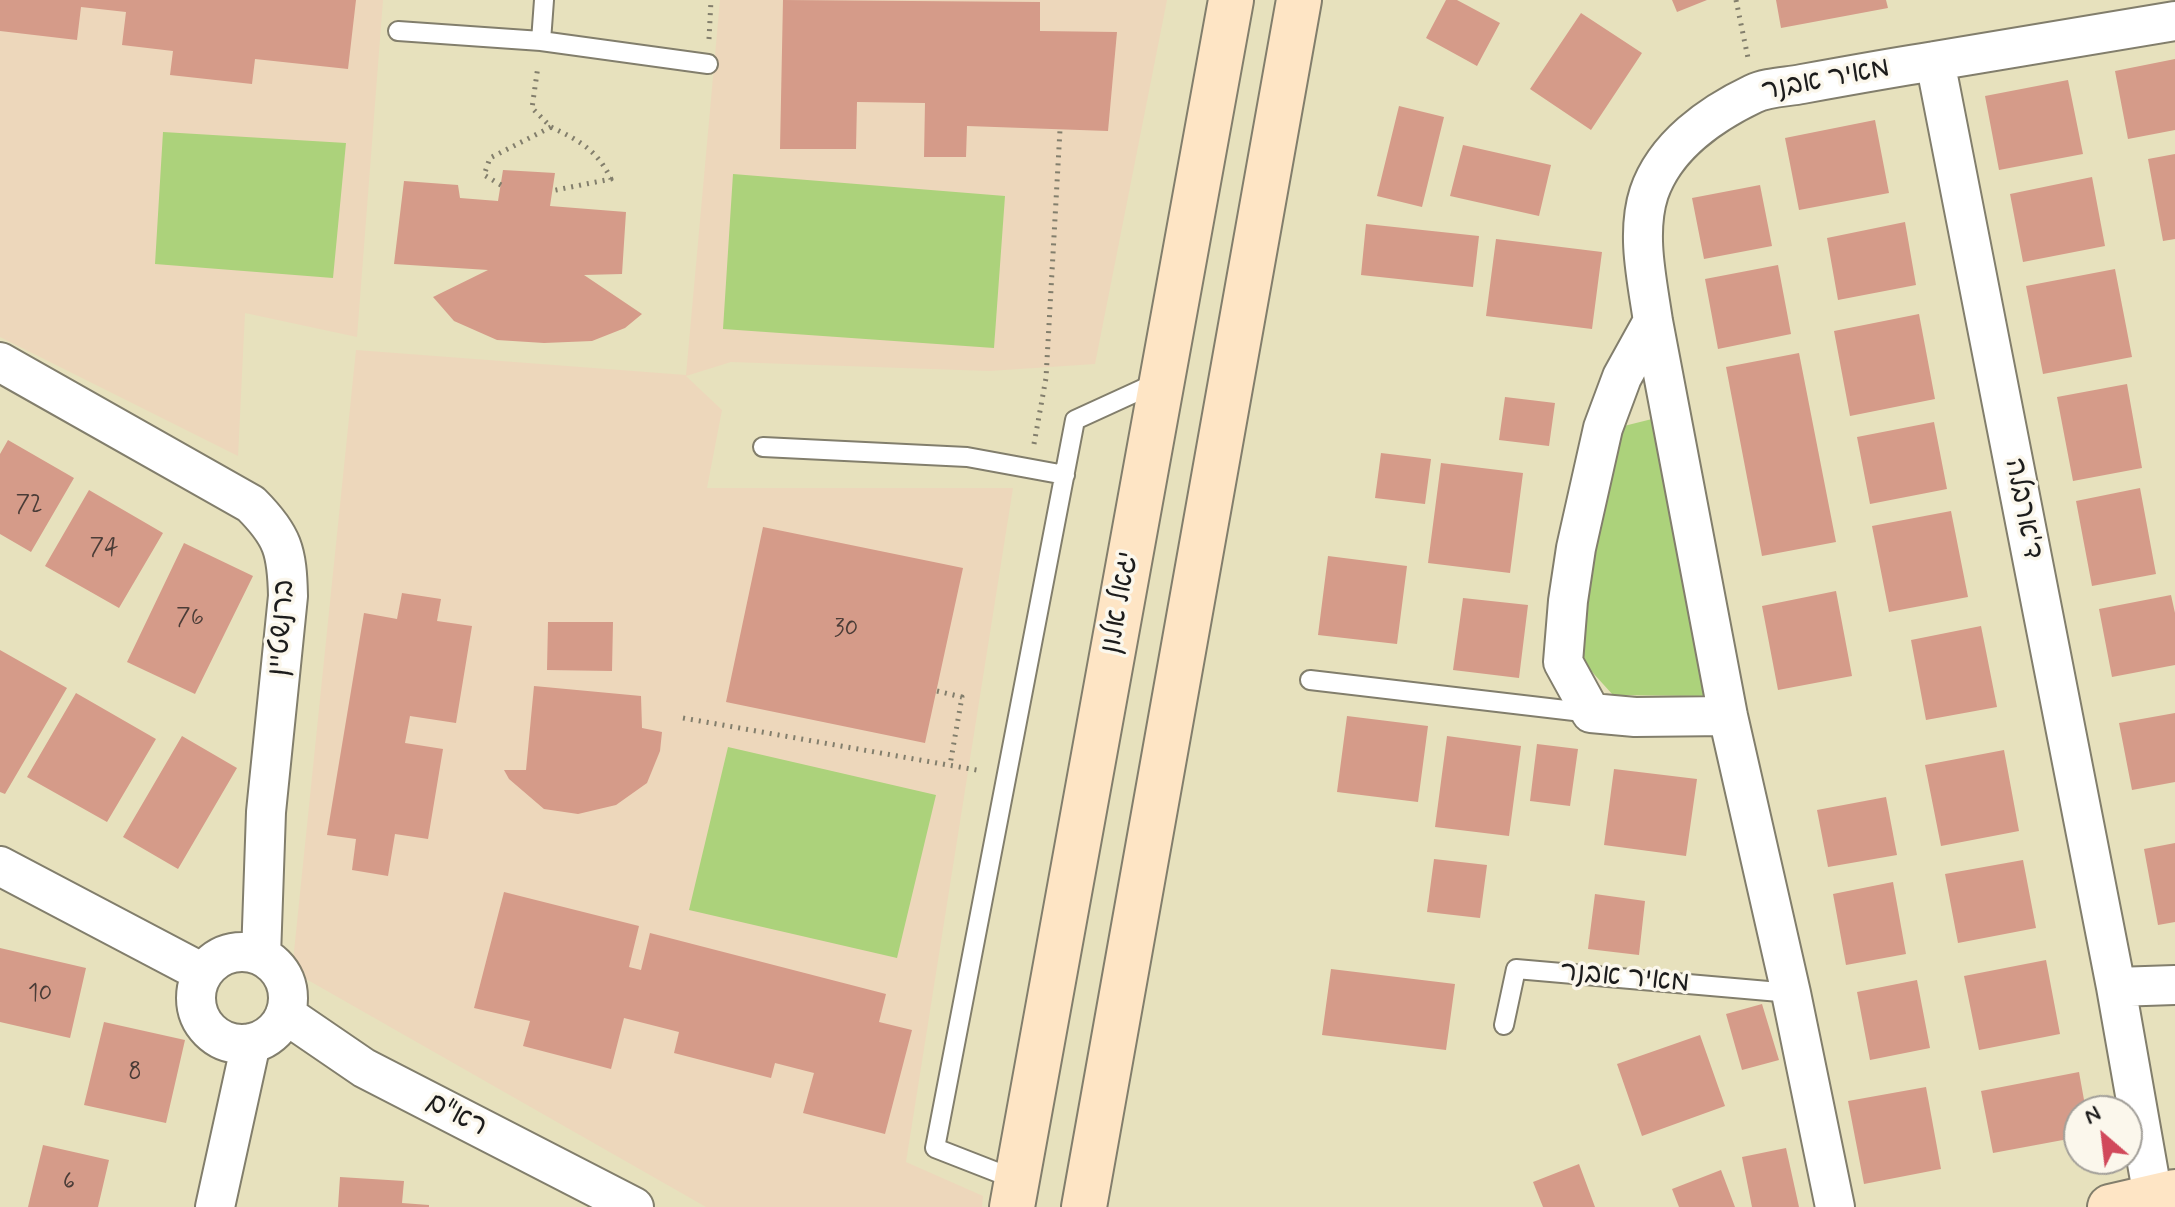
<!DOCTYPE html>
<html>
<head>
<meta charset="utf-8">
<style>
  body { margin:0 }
  #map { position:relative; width:2175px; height:1207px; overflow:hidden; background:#e7e1bd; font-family:Mynerve,sans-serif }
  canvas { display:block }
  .north { position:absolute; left:2063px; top:1095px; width:80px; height:80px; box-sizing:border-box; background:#fbf7ec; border:2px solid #a29f99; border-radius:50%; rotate:332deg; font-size:22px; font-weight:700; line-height:32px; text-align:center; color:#1c1c1c }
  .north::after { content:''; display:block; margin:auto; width:28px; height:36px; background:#d1495b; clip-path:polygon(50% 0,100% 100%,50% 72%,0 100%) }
</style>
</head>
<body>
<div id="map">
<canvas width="2175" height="1207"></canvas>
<div class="north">N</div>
</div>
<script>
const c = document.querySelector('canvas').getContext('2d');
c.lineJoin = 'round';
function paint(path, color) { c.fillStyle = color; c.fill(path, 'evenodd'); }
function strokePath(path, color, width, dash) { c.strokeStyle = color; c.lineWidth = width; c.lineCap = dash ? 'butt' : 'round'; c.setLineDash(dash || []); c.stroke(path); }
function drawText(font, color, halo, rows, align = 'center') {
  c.font = font + ' Mynerve,"Playpen Sans Hebrew",sans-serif'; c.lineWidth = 7; c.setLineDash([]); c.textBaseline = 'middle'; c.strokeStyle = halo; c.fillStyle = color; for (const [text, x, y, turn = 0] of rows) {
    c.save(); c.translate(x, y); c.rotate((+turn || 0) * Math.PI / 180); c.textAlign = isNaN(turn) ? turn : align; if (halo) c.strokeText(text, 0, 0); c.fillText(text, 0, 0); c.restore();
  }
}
paint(new Path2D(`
  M 0,0 L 383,0 L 357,337 L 245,313 L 238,456 L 0,337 Z
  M 720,0 L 1167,0 L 1095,364 L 989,371 L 731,362 L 686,376 L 722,410 L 707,488 L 1013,488 L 906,1162 L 983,1196 L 982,1207 L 706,1207 L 292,971 L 356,350 L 686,375 Z`), '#edd7bb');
paint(new Path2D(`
  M 163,132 L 346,143 L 333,278 L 155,264 Z
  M 733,174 L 1005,196 L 994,348 L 723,329 Z
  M 1656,418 L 1705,696 L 1613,695 L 1583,662 L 1592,545 L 1616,428 Z
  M 728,747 L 936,795 L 897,958 L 689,910 Z`), '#acd27b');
paint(new Path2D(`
  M 0,0 L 356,0 L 348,69 L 255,59 L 252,84 L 170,75 L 173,51 L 122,45 L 126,12 L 81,7 L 77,40 L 0,31 Z
  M 783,0 L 1040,2 L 1040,31 L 1117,32 L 1108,131 L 967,126 L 966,157 L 924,157 L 925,103 L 857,102 L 856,149 L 780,149 Z
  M 1446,0 L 1457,0 L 1500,23 L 1477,66 L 1426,38 Z
  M 1672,0 L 1707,0 L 1677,12 Z
  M 1776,0 L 1886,0 L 1888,8 L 1781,28 Z
  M 1581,13 L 1642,53 L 1591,130 L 1530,89 Z
  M 2175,59 L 2175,130 L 2128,139 L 2115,71 Z
  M 2068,80 L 2083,154 L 1999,170 L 1985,96 Z
  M 1399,106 L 1444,117 L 1422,207 L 1377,196 Z
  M 1875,120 L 1889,193 L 1799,210 L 1785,138 Z
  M 1463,145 L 1551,165 L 1539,216 L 1450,196 Z
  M 2175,154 L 2175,239 L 2163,241 L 2148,159 Z
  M 503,170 L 555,173 L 550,206 L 626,212 L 622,274 L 584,275 L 642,314 L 625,328 L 592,341 L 544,343 L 497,340 L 454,321 L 433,297 L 488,270 L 394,264 L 404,181 L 458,185 L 460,198 L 498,201 Z
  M 2092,177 L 2105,246 L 2023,262 L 2010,194 Z
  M 1760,185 L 1772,246 L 1704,259 L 1692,198 Z
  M 1905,222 L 1916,285 L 1838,300 L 1827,238 Z
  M 1366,224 L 1479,236 L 1473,287 L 1361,275 Z
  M 1496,239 L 1602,252 L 1592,329 L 1486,316 Z
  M 1778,265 L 1791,334 L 1718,349 L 1705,279 Z
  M 2115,269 L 2132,357 L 2043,374 L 2026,286 Z
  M 1919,314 L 1935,399 L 1850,416 L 1834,331 Z
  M 1799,353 L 1836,542 L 1762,556 L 1726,367 Z
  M 2127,384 L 2142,468 L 2073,481 L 2057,397 Z
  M 1505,397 L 1555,403 L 1549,446 L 1499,440 Z
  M 1934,422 L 1947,489 L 1870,504 L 1857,437 Z
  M 8,440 L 74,478 L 31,552 L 0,534 L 0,454 Z
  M 1381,453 L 1431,459 L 1425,504 L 1375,498 Z
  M 1441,463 L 1523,473 L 1510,573 L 1428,563 Z
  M 2140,488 L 2156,574 L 2092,586 L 2076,501 Z
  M 89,490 L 163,533 L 119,608 L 45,566 Z
  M 1951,511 L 1968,597 L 1889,612 L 1872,526 Z
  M 763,527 L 963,568 L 925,743 L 726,702 Z
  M 184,543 L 253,576 L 195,694 L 127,662 Z
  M 1328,556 L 1407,566 L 1397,644 L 1318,635 Z
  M 1836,591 L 1852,676 L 1778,690 L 1762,606 Z
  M 402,593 L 441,599 L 437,621 L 472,626 L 456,723 L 410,716 L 405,743 L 443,749 L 428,839 L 395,834 L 388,876 L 352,870 L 356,839 L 327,835 L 364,613 L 397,619 Z
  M 2171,595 L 2175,613 L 2175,665 L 2112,677 L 2099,609 Z
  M 1463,598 L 1528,605 L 1519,678 L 1453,670 Z
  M 548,622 L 613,622 L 612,671 L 547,670 Z
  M 1981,626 L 1997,707 L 1926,720 L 1911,640 Z
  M 0,650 L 67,688 L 5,794 L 0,792 Z
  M 534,686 L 641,696 L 642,728 L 662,732 L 660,751 L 647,783 L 616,805 L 578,814 L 544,809 L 509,779 L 504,770 L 526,770 Z
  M 76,693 L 156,739 L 107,822 L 27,777 Z
  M 2175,713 L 2175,782 L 2132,790 L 2119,723 Z
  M 1347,716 L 1428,726 L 1418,802 L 1337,792 Z
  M 182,736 L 237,768 L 178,869 L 123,837 Z
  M 1447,736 L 1521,746 L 1509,836 L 1435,827 Z
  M 1537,744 L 1578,749 L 1570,806 L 1530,801 Z
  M 2004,750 L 2019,831 L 1941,846 L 1925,765 Z
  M 1614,769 L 1697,779 L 1686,856 L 1604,845 Z
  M 1886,797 L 1897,855 L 1828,867 L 1817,810 Z
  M 2175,843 L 2175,922 L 2158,925 L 2144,849 Z
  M 1434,859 L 1487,865 L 1480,918 L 1427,912 Z
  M 2023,860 L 2036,928 L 1958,943 L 1945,874 Z
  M 1893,882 L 1906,954 L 1846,965 L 1833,894 Z
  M 504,892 L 639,926 L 629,967 L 641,970 L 650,933 L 886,994 L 879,1022 L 912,1030 L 885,1134 L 803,1113 L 814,1073 L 775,1063 L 771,1078 L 674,1053 L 679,1032 L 624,1018 L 611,1069 L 523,1046 L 530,1021 L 474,1008 Z
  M 1595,894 L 1645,901 L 1639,955 L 1588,949 Z
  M 0,948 L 86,968 L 70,1038 L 0,1022 Z
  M 2046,960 L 2060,1034 L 1979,1050 L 1964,976 Z
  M 1331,969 L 1455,984 L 1446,1050 L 1322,1035 Z
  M 1917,980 L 1930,1048 L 1870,1060 L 1857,992 Z
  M 1762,1004 L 1779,1060 L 1742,1070 L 1726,1014 Z
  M 104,1022 L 185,1040 L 166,1123 L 84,1105 Z
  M 1700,1035 L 1725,1106 L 1642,1136 L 1617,1064 Z
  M 2079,1072 L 2086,1111 L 2079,1111 L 2079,1137 L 1993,1153 L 1981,1091 Z
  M 1926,1087 L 1941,1169 L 1864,1184 L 1848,1101 Z
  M 43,1145 L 109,1160 L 98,1207 L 28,1207 Z
  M 1786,1148 L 1799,1207 L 1752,1207 L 1742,1157 Z
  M 1579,1164 L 1595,1207 L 1543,1207 L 1533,1182 Z
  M 1721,1170 L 1735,1207 L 1679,1207 L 1672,1189 Z
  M 340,1177 L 404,1181 L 402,1203 L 429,1205 L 429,1207 L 338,1207 Z`), '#d59b89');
const lane = new Path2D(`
  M 398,31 L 541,41 L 708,64
  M 541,41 L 544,0
  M 763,447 L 967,457 L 1065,475
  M 1310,680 L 1591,713
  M 1504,1025 L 1516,969 L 1791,993
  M 1017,1180 L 935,1148 L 1075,420 L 1158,382`);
const street = new Path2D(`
  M 1653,321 L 1622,377 L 1603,428 L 1576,548 L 1568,601 L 1563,662 L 1591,713 L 1635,717 L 1728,716
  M 0,362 L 251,504 C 283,536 287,551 288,596 L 266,812 L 261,956
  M 0,866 L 203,973
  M196 998a46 46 0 1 1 92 0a46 46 0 1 1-92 0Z
  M 2116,987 L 2175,985
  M 285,1014 L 364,1068 L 634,1207
  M 2153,1197 L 2116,987 L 1935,61 L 2175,21
  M 215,1207 L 251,1043
  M 1835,1207 L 1791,993 L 1728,716 L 1653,321 C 1647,280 1636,233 1649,193 C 1665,146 1711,114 1753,94 C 1767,87 1787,87 1802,84 C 1846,76 1890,68 1935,61`);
const secondary = new Path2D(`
  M 1012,1207 L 1231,0
  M 1084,1207 L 1299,0
  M 2110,1207 L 2175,1192`);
strokePath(lane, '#827e6c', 22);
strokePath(street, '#827e6c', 42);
strokePath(secondary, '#827e6c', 48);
strokePath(new Path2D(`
  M 1736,0 L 1748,58
  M 709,39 L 711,0
  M 551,127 C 580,141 597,150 611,179 L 551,191
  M 501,185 L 484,175 L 490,158 L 551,127 L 532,108 L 538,66
  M 1034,444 L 1046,378 L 1060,130
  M 937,691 L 962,697 L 950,765
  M 683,718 L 982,771`), '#827e6c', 5, [2, 6]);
strokePath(lane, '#fff', 18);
strokePath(street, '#fff', 38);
strokePath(secondary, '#fee5c5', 44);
drawText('24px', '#4a3c37', null, [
  ["72",29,506],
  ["74",104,549],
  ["76",190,619],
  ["30",846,630],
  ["10",40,995],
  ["8",135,1073],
  ["6",69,1183]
]);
drawText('28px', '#1c1c1c', '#fbf7ec', [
  ["מאיר אבנר",1826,81,-11],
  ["ד'ארבלה",2022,509,79],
  ["יגאל אלון",1121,603,-80],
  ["ברנשטיין",283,628,-86],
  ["מאיר אבנר",1625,979,5],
  ["רא\"ם",456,1116,27]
]);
</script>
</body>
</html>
